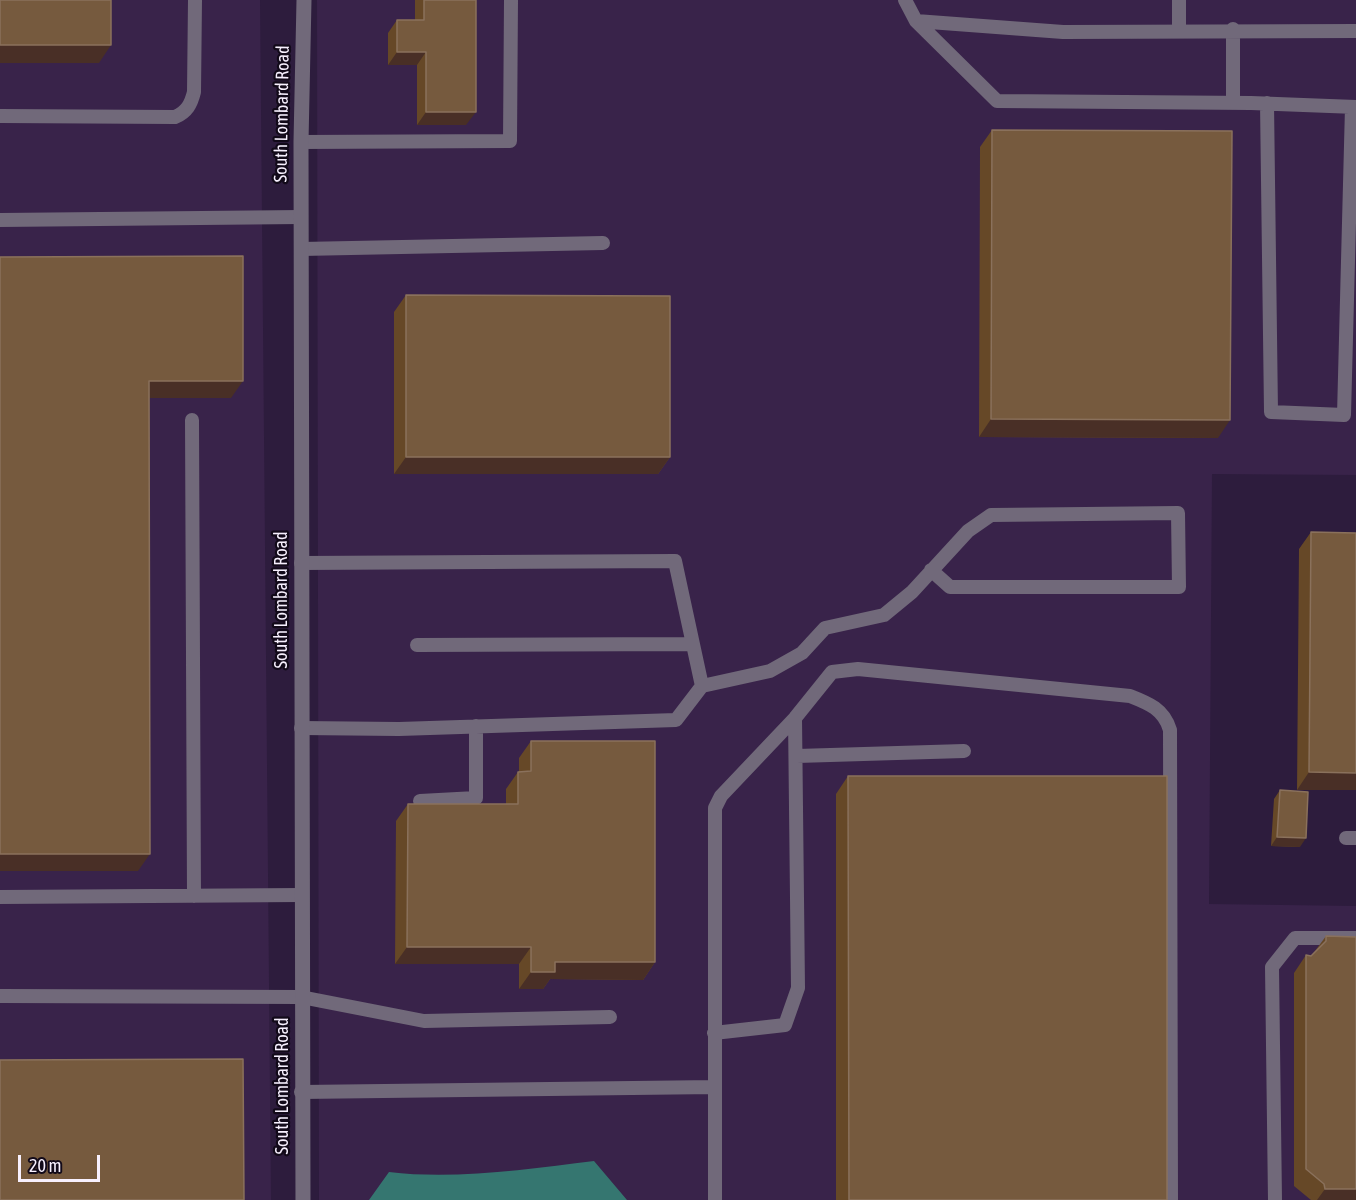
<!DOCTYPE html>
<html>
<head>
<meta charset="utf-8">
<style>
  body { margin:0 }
  #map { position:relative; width:1356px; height:1200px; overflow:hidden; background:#2d1c3d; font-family:"Asap Condensed",sans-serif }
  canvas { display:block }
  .scale { position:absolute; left:18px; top:1155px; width:82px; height:27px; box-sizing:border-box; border:3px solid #f7f0fe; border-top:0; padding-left:8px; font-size:18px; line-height:21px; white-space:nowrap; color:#f7f0fe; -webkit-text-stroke:4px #120a19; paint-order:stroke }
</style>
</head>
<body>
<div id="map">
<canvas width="1356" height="1200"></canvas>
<div class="scale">20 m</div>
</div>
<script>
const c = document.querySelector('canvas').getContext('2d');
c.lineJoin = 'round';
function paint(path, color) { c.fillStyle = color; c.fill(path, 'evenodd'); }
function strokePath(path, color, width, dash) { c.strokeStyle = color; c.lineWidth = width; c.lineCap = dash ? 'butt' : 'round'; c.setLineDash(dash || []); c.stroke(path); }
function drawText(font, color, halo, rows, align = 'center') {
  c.font = font + ' "Asap Condensed",sans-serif'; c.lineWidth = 4.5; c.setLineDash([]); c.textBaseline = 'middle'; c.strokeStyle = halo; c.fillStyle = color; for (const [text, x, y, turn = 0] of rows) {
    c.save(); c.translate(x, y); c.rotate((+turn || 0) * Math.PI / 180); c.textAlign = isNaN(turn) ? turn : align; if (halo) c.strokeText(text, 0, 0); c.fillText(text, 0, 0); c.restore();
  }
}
paint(new Path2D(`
  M 0,0 L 260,0 L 271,1200 L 0,1200 Z
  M 317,0 L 1356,0 L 1356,475 L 1212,474 L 1209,904 L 1356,906 L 1356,1200 L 319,1200 Z`), '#39234a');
paint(new Path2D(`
  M 594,1161 L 627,1200 L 369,1200 L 389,1172 C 454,1180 529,1169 594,1161 Z`), '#357670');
strokePath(new Path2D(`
  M 905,0 L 916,21 L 997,101 L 1251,103 L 1356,107
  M 1179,0 L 1179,30
  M 916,21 L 1063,32 L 1356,31
  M 1233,103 L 1233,29
  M 1267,103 L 1271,412 L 1344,415 L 1352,107
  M 0,116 L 175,117 C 187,112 191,104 194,92 L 195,0
  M 301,142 L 510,141 L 511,0
  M 0,220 L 301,217
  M 301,249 L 603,243
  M 192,420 L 194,896
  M 301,563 L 675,561 L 702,686 L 676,720 L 399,729 L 301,728
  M 417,645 L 692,644
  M 702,686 L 770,671 L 802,653 L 825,628 L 884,615 L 912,592 L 968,531 L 991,515 L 1178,513 L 1179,587 L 950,587 L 931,570
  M 797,756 L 964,751
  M 420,801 L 476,798 L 476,726
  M 1346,838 L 1356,838
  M 0,897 L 301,895
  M 0,996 L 301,997 L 424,1021 L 610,1017
  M 714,1033 L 785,1025 L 798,988 L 795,718
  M 301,1092 L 715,1087
  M 715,1200 L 715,808 L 721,796 L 795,718 L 832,672 L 858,669 L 1130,696 C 1148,703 1164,709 1170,730 L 1171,1200
  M 1275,1200 L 1272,967 L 1295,938 L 1356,938`), '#71697a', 14);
strokePath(new Path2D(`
  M 303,1200 L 301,142 L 304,0`), '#71697a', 15);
paint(new Path2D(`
  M 415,0 L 476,0 L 466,125 L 417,125 L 417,65 L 388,65 L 388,33 L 397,20 L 415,20 Z
  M 992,130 L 1218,438 L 979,437 L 980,147 Z
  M 406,295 L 670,457 L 658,474 L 394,474 L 394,312 Z
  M 1311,532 L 1356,790 L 1297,790 L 1299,549 Z
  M 531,741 L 655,962 L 643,980 L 550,979 L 543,989 L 519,989 L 519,964 L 395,964 L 396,821 L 408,804 L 506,804 L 506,789 L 518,772 L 519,772 L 519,758 Z
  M 848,776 L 1167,1200 L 836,1200 L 836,794 Z
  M 1280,790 L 1300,847 L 1271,846 L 1274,799 Z
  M 1326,936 L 1356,1200 L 1311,1200 L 1294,1186 L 1294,973 L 1306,955 L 1311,956 L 1315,951 Z`), '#664827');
paint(new Path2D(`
  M 0,45 L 111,45 L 99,63 L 0,63 Z
  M 397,52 L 426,52 L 417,65 L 388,65 Z
  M 426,112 L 476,112 L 466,125 L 417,125 Z
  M 149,381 L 243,381 L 231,398 L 137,398 Z
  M 991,419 L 1230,420 L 1218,438 L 979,437 Z
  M 406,457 L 670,457 L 658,474 L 394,474 Z
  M 1309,772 L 1356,773 L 1356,790 L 1297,790 Z
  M 1277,837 L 1306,838 L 1300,847 L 1271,846 Z
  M 0,854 L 150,854 L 138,871 L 0,871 Z
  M 407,947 L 531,947 L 519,964 L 395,964 Z
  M 555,962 L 655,962 L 643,980 L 550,979 L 543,989 L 519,989 L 531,972 Z
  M 1325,1189 L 1356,1189 L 1356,1200 L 1317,1200 Z`), '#492f26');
const building = new Path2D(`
  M 0,0 L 111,0 L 111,45 L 0,45 Z
  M 424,0 L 476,0 L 476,112 L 426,112 L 426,52 L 397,52 L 397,20 L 424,20 Z
  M 992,130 L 1232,131 L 1230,420 L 991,419 Z
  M 243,256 L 243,381 L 149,381 L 150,854 L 0,854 L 0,257 Z
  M 406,295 L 670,296 L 670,457 L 406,457 Z
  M 1311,532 L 1356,533 L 1356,773 L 1309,772 Z
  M 531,741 L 655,741 L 655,962 L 555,962 L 555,972 L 531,972 L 531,947 L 407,947 L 408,804 L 518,804 L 518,772 L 531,771 Z
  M 848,776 L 1167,776 L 1167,1200 L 849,1200 Z
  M 1280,790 L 1308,792 L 1306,838 L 1277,837 Z
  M 1326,936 L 1356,937 L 1356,1189 L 1325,1189 L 1324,1184 L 1306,1169 L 1306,955 L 1311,956 L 1326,941 Z
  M 243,1059 L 244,1200 L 0,1200 L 0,1060 Z`);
paint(building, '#765a3e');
strokePath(building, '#8a715c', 1.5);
drawText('18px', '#f7f0fe', '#120a19', [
  ["South Lombard Road",282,114,-89],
  ["South Lombard Road",281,600,-90],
  ["South Lombard Road",282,1086,-90]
]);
</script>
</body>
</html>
